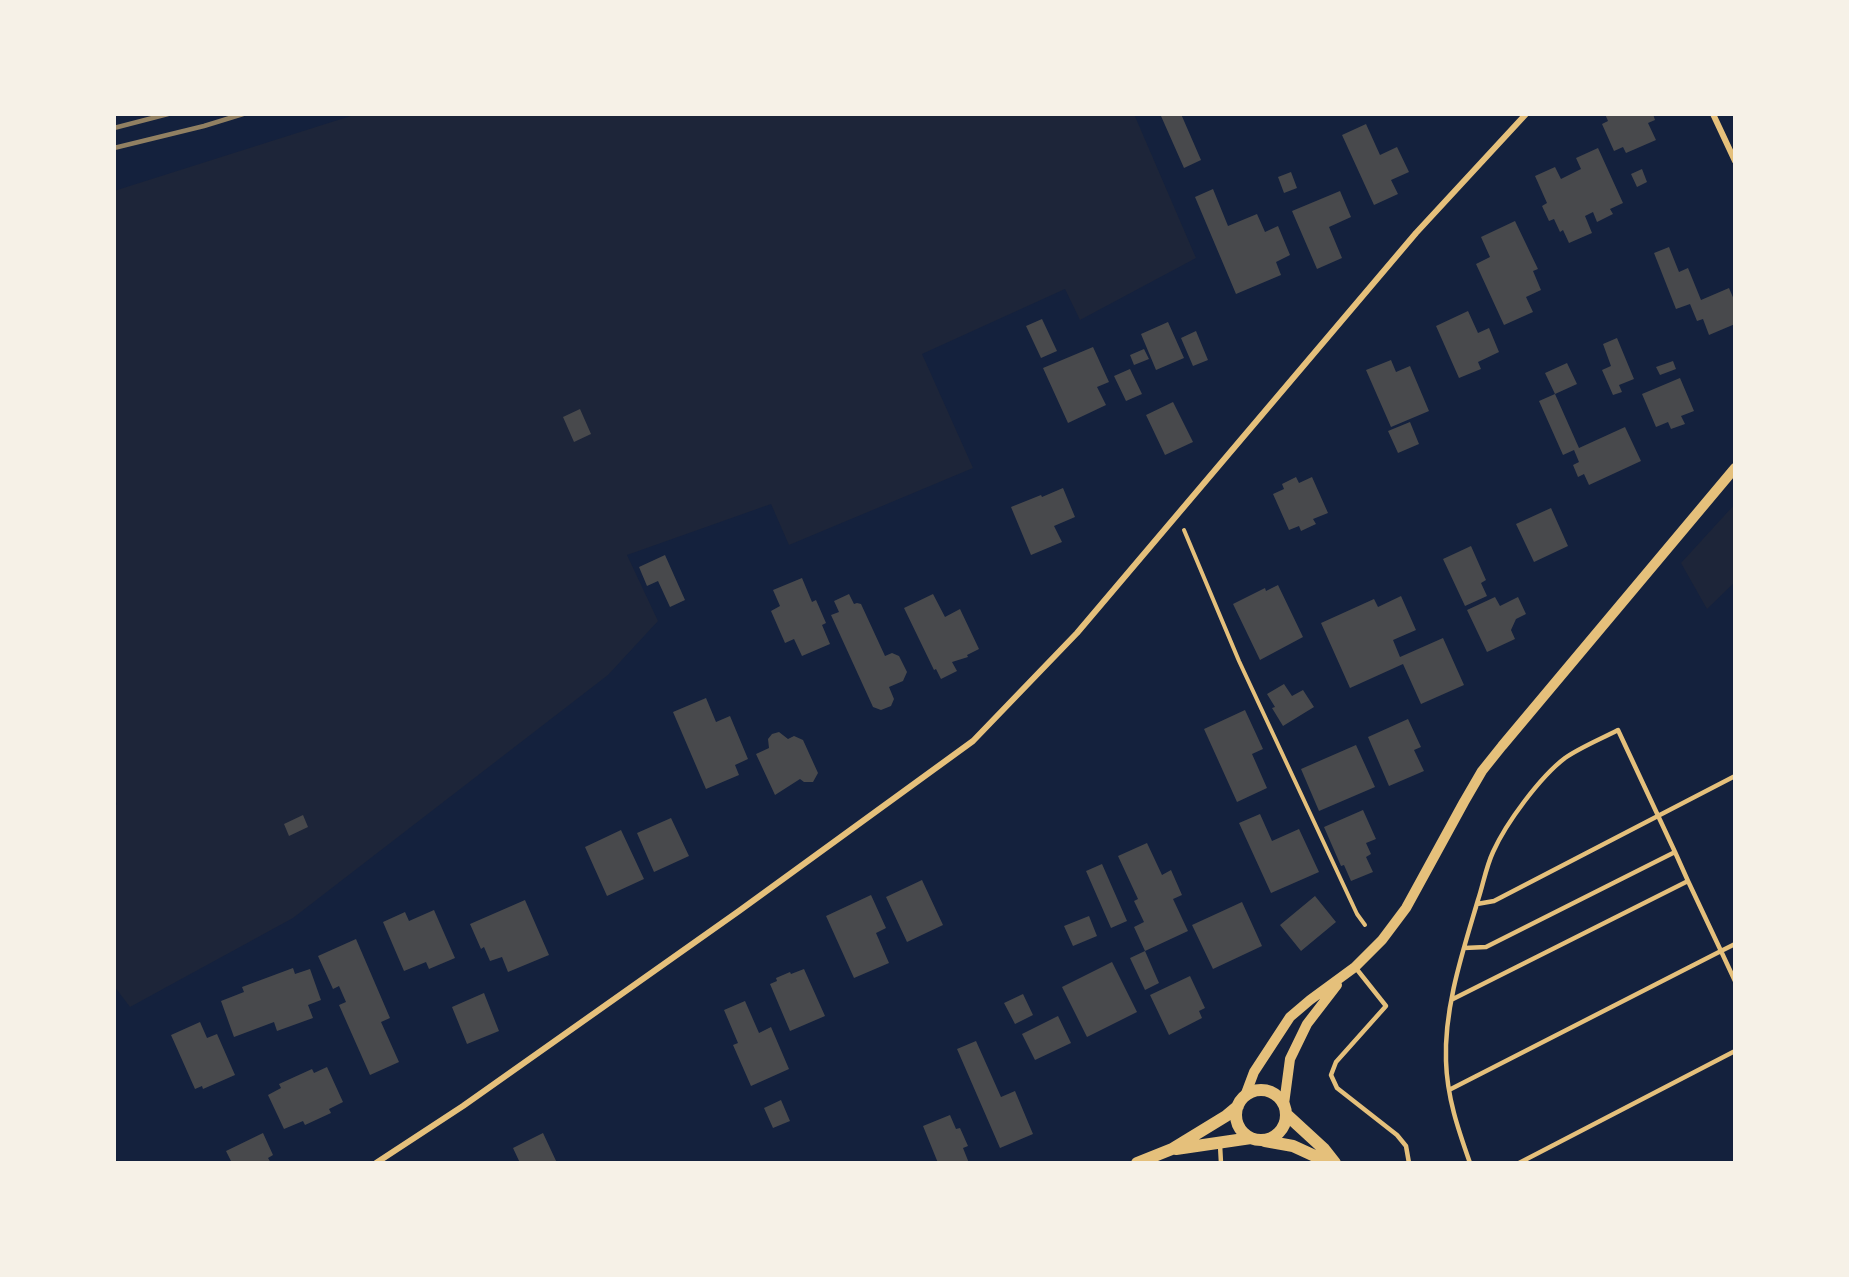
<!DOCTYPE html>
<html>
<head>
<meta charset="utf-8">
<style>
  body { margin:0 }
  #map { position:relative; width:1849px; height:1277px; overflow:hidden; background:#14213d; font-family:"Source Sans 3",sans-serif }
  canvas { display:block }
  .frame { position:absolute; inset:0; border:116px solid #f6f1e7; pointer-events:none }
</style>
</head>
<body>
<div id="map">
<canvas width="1849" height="1277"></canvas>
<div class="frame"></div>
</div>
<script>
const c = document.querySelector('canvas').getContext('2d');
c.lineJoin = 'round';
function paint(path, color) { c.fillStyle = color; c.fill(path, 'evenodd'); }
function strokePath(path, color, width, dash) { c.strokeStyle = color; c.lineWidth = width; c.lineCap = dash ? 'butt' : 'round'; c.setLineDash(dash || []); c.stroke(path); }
paint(new Path2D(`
  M 357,114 L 1134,114 L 1196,258 L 1080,320 L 1065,289 L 922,354 L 973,468 L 789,545 L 771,504 L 627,555 L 658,621 L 608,675 L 293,918 L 130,1007 L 114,986 L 114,807 L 117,804 L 114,798 L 114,191 Z
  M 1735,504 L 1735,582 L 1707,609 L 1681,563 Z`), '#1d2539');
paint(new Path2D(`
  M 1166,114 L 1181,114 L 1201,160 L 1184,168 L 1161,116 Z
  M 1605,114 L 1653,114 L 1655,120 L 1648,123 L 1656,140 L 1626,153 L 1623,147 L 1614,151 L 1602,124 L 1608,121 Z
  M 1366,124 L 1380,155 L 1397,147 L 1409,172 L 1391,180 L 1398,194 L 1374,205 L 1342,135 Z
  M 1598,148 L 1623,203 L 1610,209 L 1613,214 L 1597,222 L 1593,212 L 1585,216 L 1592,233 L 1569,243 L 1563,230 L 1560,232 L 1554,219 L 1549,221 L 1542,206 L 1547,203 L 1535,176 L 1555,167 L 1561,179 L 1581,169 L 1576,158 Z
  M 1642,169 L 1647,182 L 1637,187 L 1631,174 Z
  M 1291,172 L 1297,188 L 1284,193 L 1278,177 Z
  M 1213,189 L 1228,226 L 1257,214 L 1265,232 L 1278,226 L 1290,255 L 1276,262 L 1281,275 L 1236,294 L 1195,197 Z
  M 1340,191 L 1351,217 L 1329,227 L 1342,258 L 1317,269 L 1292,211 Z
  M 1515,221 L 1538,269 L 1533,271 L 1541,290 L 1526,297 L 1533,312 L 1504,325 L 1476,264 L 1490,257 L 1481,237 Z
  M 1669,247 L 1679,272 L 1688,268 L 1701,300 L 1729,288 L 1735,302 L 1735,324 L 1709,335 L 1703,319 L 1697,321 L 1690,304 L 1676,309 L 1654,253 Z
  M 1468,311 L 1478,333 L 1489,328 L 1499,352 L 1478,362 L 1481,369 L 1459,378 L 1436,326 Z
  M 1042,319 L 1057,351 L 1041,358 L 1026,326 Z
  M 1168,322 L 1184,358 L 1156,370 L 1141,334 Z
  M 1196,331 L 1208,360 L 1193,366 L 1181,338 Z
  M 1617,338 L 1634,379 L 1619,385 L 1622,392 L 1613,395 L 1602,370 L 1611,366 L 1603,344 Z
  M 1093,347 L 1109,382 L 1097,387 L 1106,405 L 1068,423 L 1043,368 Z
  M 1144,349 L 1149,359 L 1134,365 L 1130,355 Z
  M 1391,360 L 1396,372 L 1410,366 L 1429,411 L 1391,427 L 1366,370 Z
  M 1673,361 L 1676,369 L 1660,375 L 1656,367 Z
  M 1567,363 L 1577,384 L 1555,394 L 1579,448 L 1625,427 L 1641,461 L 1589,485 L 1584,474 L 1578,477 L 1573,465 L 1579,462 L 1574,450 L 1563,455 L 1539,401 L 1555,394 L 1545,373 Z
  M 1130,369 L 1142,394 L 1126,401 L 1114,376 Z
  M 1680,378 L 1694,411 L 1681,416 L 1685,424 L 1671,429 L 1668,422 L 1656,427 L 1642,394 Z
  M 1173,402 L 1193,442 L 1165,455 L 1146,415 Z
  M 580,409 L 591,434 L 574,442 L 563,417 Z
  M 1410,422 L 1419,444 L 1398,453 L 1388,431 Z
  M 1296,477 L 1299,483 L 1312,477 L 1328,513 L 1313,519 L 1316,524 L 1301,531 L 1299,526 L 1289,530 L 1273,494 L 1284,489 L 1282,484 Z
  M 1063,488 L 1075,517 L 1054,526 L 1062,542 L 1031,555 L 1011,507 L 1041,495 L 1042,497 Z
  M 1551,508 L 1568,546 L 1534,562 L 1516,524 Z
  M 1471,546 L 1486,580 L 1481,583 L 1487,596 L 1465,606 L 1443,559 Z
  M 665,555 L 685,600 L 670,607 L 658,581 L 647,586 L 639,567 Z
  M 802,578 L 812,602 L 816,600 L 826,623 L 822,625 L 830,644 L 802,656 L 794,639 L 785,643 L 771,611 L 780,606 L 773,590 Z
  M 1278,585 L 1303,637 L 1260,660 L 1233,604 L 1265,588 L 1266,591 Z
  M 849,594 L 854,604 L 857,603 L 861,604 L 885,656 L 892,653 L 899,656 L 907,672 L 903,681 L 889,687 L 894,699 L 891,706 L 881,710 L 873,707 L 831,615 L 839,612 L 834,601 Z
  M 933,594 L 945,617 L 960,609 L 979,649 L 967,655 L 968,657 L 952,662 L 957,671 L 941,679 L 936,669 L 934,670 L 904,608 Z
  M 1401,596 L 1416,630 L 1393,640 L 1400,657 L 1443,638 L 1464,685 L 1421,704 L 1403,664 L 1350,688 L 1321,623 L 1374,599 L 1378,607 Z
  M 1495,597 L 1500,606 L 1518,597 L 1526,614 L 1516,619 L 1511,630 L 1515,639 L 1487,652 L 1467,610 Z
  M 1284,684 L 1292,696 L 1303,690 L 1314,707 L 1283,726 L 1272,708 L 1275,707 L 1267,694 Z
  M 706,698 L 716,722 L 730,716 L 748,759 L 735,765 L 739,775 L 706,789 L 673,712 Z
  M 1245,710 L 1263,749 L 1252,754 L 1267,788 L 1237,802 L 1204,729 Z
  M 1408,719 L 1421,747 L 1414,750 L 1424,771 L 1389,786 L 1368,737 Z
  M 779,732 L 788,739 L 794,736 L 803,740 L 818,773 L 813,782 L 804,782 L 800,779 L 775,795 L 756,754 L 769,748 L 768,739 L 772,734 Z
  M 1356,745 L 1375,787 L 1319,811 L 1301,769 Z
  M 1363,810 L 1376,839 L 1366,843 L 1371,854 L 1366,857 L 1373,872 L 1351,881 L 1344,865 L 1341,866 L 1324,827 Z
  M 1260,814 L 1272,841 L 1299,829 L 1319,872 L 1271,893 L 1239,823 Z
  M 303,815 L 308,827 L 289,836 L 284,824 Z
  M 671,818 L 689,856 L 654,872 L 637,833 Z
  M 621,830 L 644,879 L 607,896 L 585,847 Z
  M 1147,843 L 1162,875 L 1171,870 L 1182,895 L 1173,899 L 1188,931 L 1145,951 L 1134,927 L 1144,922 L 1134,901 L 1138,899 L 1118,856 Z
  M 1102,864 L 1127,921 L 1111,928 L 1086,871 Z
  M 922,880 L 943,925 L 907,942 L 886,897 Z
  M 871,895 L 886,928 L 876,933 L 889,963 L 854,978 L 826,916 Z
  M 1315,896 L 1336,922 L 1301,951 L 1280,925 Z
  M 525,900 L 549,955 L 508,972 L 502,957 L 490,961 L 484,947 L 481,949 L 470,924 Z
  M 1242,902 L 1262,946 L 1213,969 L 1192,925 Z
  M 434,910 L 455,958 L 429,969 L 426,962 L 404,971 L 383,922 L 405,912 L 409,921 Z
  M 1089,916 L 1097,936 L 1073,946 L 1064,926 Z
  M 356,939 L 390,1018 L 381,1022 L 399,1062 L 370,1075 L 339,1005 L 346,1002 L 339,986 L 333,989 L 318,956 Z
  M 1145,951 L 1159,983 L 1145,990 L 1130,958 Z
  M 1112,962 L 1137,1012 L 1087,1037 L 1062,987 Z
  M 293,968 L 295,974 L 310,969 L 321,1000 L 308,1005 L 313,1018 L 277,1031 L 274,1022 L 234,1037 L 221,1001 L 244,992 L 242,987 Z
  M 804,969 L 825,1016 L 790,1031 L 770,984 L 777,981 L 776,978 L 790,972 L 791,974 Z
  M 1190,976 L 1205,1008 L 1199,1011 L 1202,1018 L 1169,1035 L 1150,995 Z
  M 484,993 L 499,1031 L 467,1044 L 452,1007 Z
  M 1023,994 L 1033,1015 L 1015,1024 L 1004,1003 Z
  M 745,1001 L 759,1033 L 771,1027 L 789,1069 L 751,1086 L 733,1045 L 738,1043 L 724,1010 Z
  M 1058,1016 L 1071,1043 L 1035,1060 L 1022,1034 Z
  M 200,1022 L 207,1038 L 217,1034 L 235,1075 L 203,1089 L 202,1086 L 195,1089 L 171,1035 Z
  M 976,1041 L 1001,1097 L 1015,1091 L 1033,1134 L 1000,1148 L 957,1049 Z
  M 327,1067 L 343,1102 L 329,1109 L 331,1113 L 305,1125 L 303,1121 L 284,1129 L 268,1095 L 281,1088 L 279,1084 L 312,1069 L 314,1073 Z
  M 781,1100 L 790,1121 L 773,1128 L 764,1108 Z
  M 950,1115 L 956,1129 L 960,1128 L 968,1146 L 963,1148 L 969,1163 L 938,1163 L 923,1126 Z
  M 263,1133 L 273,1155 L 268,1158 L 271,1163 L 232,1163 L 226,1151 Z
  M 543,1133 L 557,1163 L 520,1163 L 513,1148 Z`), '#48494c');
strokePath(new Path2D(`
  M 1184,530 L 1239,661 L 1357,914 L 1365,925`), '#e5c07b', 4);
strokePath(new Path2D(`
  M 1477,904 L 1494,901 L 1735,776
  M 1735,944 L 1721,951 L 1735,981
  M 1464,948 L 1486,947 L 1675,852 L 1618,730 C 1601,739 1581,747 1565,758 C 1540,777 1506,823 1493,852 C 1486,867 1483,885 1478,900 C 1463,951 1444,1007 1446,1061 C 1447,1097 1458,1129 1470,1163
  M 1355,967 L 1386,1006 L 1336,1062 L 1331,1075 L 1337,1088 L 1397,1135 L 1406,1146 L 1409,1163
  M 1453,999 L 1688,881 L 1675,852
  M 1449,1090 L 1721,951 L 1688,881
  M 1220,1145 L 1221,1163
  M 1519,1163 L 1735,1051`), '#e5c07b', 4.5);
strokePath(new Path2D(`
  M 1713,114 L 1735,161
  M 376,1163 L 463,1106 L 739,911 L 973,741 L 1077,633 L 1416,233 L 1526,114`), '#e5c07b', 6);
strokePath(new Path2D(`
  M 1245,1096 L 1254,1072 L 1290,1017 L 1310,1000 L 1355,967 L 1382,940 L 1406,908 L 1464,802 L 1482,771 L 1502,746 L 1735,468
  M 1284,1104 L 1290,1059 L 1307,1024 L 1337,985`), '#e5c07b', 10);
strokePath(new Path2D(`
  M1236 1115a25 25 0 1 1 50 0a25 25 0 1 1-50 0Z
  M 1287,1115 L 1324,1149 L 1335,1163
  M 1265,1141 L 1293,1146 L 1330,1163
  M 1176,1149 L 1251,1138
  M 1137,1163 L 1172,1149 L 1226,1116 L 1238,1106`), '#e5c07b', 12);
strokePath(new Path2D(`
  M 114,128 L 168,114
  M 114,148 L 204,126 L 243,114`), '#918062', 4.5);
</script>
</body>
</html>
